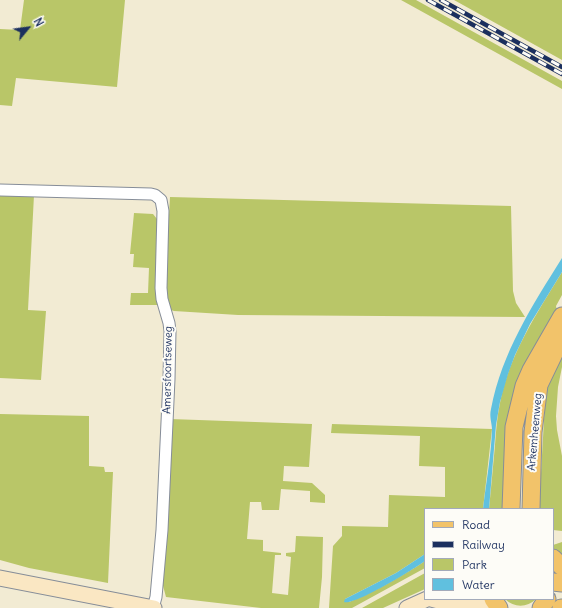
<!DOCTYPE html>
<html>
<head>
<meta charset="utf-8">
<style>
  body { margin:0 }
  #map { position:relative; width:562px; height:608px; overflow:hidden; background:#f2ebd3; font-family:Delius,sans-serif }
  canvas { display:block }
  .legend { position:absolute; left:424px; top:508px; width:130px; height:92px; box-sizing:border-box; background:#fdfcf7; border:1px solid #a3aaba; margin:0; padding:5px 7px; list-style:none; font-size:12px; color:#1b2f5e }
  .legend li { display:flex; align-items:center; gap:8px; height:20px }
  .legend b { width:20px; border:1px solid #a3aaba }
  .north { position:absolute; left:8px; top:8px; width:40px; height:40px; -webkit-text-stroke:3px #fdfcf7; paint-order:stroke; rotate:61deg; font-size:11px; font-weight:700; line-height:16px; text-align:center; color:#1b2f5e }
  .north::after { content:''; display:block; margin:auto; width:14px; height:18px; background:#1b2f5e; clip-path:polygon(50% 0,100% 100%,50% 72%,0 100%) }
</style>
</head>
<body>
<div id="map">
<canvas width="562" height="608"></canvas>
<ul class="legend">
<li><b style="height:5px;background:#f2c36a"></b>Road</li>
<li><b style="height:5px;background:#1b2f5e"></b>Railway</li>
<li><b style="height:11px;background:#b9c668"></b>Park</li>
<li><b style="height:11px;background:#60c0df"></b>Water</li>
</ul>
<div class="north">N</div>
</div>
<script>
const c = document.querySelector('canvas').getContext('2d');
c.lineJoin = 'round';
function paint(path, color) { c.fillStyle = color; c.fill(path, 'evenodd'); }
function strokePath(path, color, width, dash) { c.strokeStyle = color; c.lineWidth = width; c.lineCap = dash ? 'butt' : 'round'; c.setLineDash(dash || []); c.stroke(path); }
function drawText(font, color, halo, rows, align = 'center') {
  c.font = font + ' Delius,sans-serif'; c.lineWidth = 4; c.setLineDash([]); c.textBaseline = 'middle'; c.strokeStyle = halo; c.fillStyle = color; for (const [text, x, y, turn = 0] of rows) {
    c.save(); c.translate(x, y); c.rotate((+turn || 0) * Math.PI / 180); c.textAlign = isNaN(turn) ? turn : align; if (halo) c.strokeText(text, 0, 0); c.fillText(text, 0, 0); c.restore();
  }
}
paint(new Path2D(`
  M 24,0 L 125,0 L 117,87 L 16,78 L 12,106 L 0,105 L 0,29 L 20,30 Z
  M 401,0 L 416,0 L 562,81 L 562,89 Z
  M 454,0 L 562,0 L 562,60 Z
  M 0,195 L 34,195 L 28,310 L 46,311 L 41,380 L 0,378 Z
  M 170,197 L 511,206 L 513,291 L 516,303 L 525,317 L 238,315 L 174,311 L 171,310 L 170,307 L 165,285 Z
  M 134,213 L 153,214 L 157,219 L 160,227 L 161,305 L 130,305 L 131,293 L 148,293 L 149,268 L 133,267 L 134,254 L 130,254 Z
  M 562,272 L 562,295 L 556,306 L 557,311 L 537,350 L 505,509 L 489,509 C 491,488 493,467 495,445 C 496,431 497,417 500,403 C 509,355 537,313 562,272 Z
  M 562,344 L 562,367 L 558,387 L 556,416 L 557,430 L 562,456 L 562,531 L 553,530 L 553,509 L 539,509 L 546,384 Z
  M 0,414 L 89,416 L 89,466 L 104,467 L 105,472 L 113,472 L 108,583 L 29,568 L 0,560 Z
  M 170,419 L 312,424 L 309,467 L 284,466 L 283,481 L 312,483 L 325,495 L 325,503 L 310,502 L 310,491 L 281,489 L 279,510 L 262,510 L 261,502 L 250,502 L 247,539 L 263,540 L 263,551 L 281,553 L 281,555 L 275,555 L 272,593 L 288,595 L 291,557 L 286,556 L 286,553 L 295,552 L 296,536 L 323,537 L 322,577 L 319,608 L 261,608 L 166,597 L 162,582 Z
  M 332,424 L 492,429 L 483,509 L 425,509 L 425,554 L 396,573 L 345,599 L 349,602 C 375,591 401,577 425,561 L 425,568 L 352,608 L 329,608 L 333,546 L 342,536 L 342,526 L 388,527 L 389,495 L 445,497 L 445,467 L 419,466 L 420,436 L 331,433 Z
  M 562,542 L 562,561 L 553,551 L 553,545 Z
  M 425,573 L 425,589 L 383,608 L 362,608 Z
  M 505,599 L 536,599 C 527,608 514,608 505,599 Z`), '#b9c668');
paint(new Path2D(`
  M 562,258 L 562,272 L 530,324 L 515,355 L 508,374 L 500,402 L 496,425 L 489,509 L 483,509 C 486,483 491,456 492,430 C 492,423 489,417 491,409 C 502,352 532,306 562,258 Z
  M 425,554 L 425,561 C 414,569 354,606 344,602 L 345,599 L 396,573 Z`), '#60c0df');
const minor = new Path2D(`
  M 0,190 L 151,194 L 155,195 L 161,200 L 163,211 L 161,288 L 162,299 L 169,323 L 170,331 L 169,379 L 162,530 L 156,597 L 153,608`);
const secondary = new Path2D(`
  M 0,578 L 154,608
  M 431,599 L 454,605 L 484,604
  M 407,608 L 427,599`);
const primary = new Path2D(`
  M 511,509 L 514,427 L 524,386 L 531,370 L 562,316
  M 531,509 L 533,432 L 539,385 L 562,337
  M 553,558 L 562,567
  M 553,582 L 562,583
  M 493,599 L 499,608
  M 541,608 L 547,599
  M 561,608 L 562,608`);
strokePath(minor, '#868d98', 13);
strokePath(secondary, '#868d98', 17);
strokePath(primary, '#868d98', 19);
strokePath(minor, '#fff', 11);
strokePath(secondary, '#fae7c3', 15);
strokePath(primary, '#f2c36a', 17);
const rail = new Path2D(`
  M 428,0 L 562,74
  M 441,0 L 562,67`);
strokePath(rail, '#1b2f5e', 4.5);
strokePath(rail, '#fdfcf7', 3, [9]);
drawText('11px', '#1b2f5e', '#fdfcf7', [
  ["Amersfoortseweg",168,370,-89],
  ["Arkemheenweg",535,432,-85]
]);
</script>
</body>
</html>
